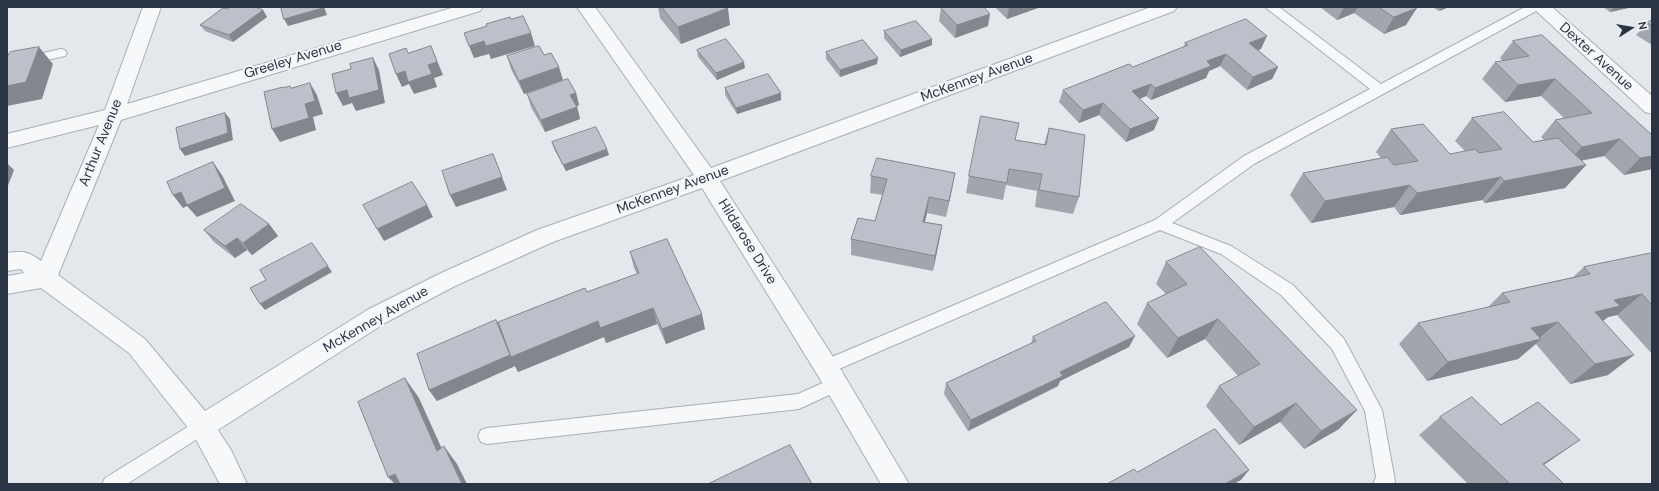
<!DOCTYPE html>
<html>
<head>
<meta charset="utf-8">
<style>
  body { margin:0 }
  #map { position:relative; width:1659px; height:491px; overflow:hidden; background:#e4e7ec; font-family:"DM Sans",sans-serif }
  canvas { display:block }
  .frame { position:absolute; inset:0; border:8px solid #2b3445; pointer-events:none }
  .north { position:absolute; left:1611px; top:8px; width:40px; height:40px; -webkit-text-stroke:3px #f4f6f9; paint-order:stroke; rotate:78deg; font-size:11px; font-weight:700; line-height:16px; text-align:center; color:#2b3445 }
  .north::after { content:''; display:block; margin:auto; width:14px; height:18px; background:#2b3445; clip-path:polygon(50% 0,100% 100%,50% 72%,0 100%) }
</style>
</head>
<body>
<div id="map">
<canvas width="1659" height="491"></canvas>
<div class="frame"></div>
<div class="north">N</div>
</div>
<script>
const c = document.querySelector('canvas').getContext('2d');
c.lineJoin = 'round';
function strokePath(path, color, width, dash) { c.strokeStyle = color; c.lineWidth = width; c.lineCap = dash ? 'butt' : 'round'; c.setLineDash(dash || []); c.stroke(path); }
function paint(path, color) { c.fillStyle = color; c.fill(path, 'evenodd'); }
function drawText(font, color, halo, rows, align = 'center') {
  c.font = font + ' "DM Sans",sans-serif'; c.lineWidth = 4; c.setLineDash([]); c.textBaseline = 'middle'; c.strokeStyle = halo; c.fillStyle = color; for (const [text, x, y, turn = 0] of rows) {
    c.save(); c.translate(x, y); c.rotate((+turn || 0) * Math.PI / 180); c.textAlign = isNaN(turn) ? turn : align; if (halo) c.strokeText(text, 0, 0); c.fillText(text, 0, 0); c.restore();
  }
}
const service = new Path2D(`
  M 1265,7 L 1279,7 L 1381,84 L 1525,7 L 1540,7 L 1538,10 L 1254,164 L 1172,223 L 1231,246 L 1293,285 L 1344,339 L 1382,410 L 1395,481 L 1394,484 L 1373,484 L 1376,477 L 1365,411 L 1332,349 L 1281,295 L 1221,254 L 1160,230 L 832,372 L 826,374 L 820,372 L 818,367 L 820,362 L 1155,220 L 1244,156 L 1370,89 Z
  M 61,49 L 65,50 L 67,53 L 65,56 L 7,69 L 7,61 Z
  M 836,377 L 842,379 L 844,384 L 842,389 L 799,409 L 487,444 L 481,442 L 478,436 L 481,430 L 487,428 L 798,394 Z
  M 202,418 L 208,420 L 211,426 L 208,432 L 127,484 L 102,484 L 105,478 Z`);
const minor = new Path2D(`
  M 143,7 L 161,7 L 127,104 L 455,7 L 483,7 L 480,11 L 121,120 L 58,275 L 145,339 L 205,411 L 369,309 L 439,274 L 537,230 L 694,175 L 577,7 L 595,7 L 711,168 L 1151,7 L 1177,7 L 1174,11 L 720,181 L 835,360 L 909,484 L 881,484 L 817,374 L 702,188 L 553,242 L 455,286 L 385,323 L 218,430 L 231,450 L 247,484 L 220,484 L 193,434 L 129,353 L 41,288 L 7,294 L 7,276 L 24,273 L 21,269 L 7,271 L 7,253 C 22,251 29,251 41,261 L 99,125 L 7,148 L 7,134 L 105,110 Z
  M 1532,7 L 1552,7 L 1652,96 L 1652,114 L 1645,112 Z`);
strokePath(service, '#a9aeb7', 2);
strokePath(minor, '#a9aeb7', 2);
paint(service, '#f7f8fa');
paint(minor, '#f7f8fa');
paint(new Path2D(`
  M 658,7 L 662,7 L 730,25 L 681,44 L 660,18 Z
  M 995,7 L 1038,7 L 1038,8 L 1007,19 Z
  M 1320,7 L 1415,7 L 1406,25 L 1384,34 L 1354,13 L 1337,20 Z
  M 1432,7 L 1449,7 L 1439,11 Z
  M 1603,7 L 1633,7 L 1610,12 Z
  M 941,8 L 988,26 L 955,38 L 939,21 Z
  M 228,9 L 263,10 L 267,17 L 233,42 L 205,31 L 200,25 Z
  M 1652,20 L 1652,45 L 1636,35 L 1647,23 Z
  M 884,31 L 932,45 L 900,57 L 884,38 Z
  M 1513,41 L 1652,135 L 1652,169 L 1624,175 L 1604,156 L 1581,161 L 1586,165 L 1565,188 L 1485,203 L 1482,200 L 1400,215 L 1394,207 L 1311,223 L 1290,195 L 1303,173 L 1381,158 L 1376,152 L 1391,129 L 1450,154 L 1465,151 L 1455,141 L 1472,118 L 1533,142 L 1544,140 L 1541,137 L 1555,120 L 1565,119 L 1541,96 L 1505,102 L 1482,79 L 1495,62 L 1503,61 L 1500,58 Z
  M 1185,43 L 1261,49 L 1258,50 L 1278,67 L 1272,79 L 1247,90 L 1220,66 L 1209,71 L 1206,78 L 1151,100 L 1146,96 L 1140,99 L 1154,130 L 1126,142 L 1099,115 L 1079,123 L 1059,102 L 1063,90 L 1133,67 L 1184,47 Z
  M 697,50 L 745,68 L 717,80 L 698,57 Z
  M 826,52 L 877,64 L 840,77 L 826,59 Z
  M 507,56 L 563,80 L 524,94 L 511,69 Z
  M 725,88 L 781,100 L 737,114 L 725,95 Z
  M 576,93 L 579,105 L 577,106 L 580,119 L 545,132 L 531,107 L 527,94 Z
  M 1049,128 L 1079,197 L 1073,214 L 1035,207 L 1037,191 L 1006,185 L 1003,200 L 966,193 L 969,176 L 1015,140 L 1044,145 Z
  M 552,142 L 609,155 L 566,171 L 554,149 Z
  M 955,173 L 952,189 L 946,217 L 927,213 L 925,222 L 942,225 L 939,242 L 933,271 L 851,255 L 851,239 L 875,221 L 883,195 L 870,193 L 871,176 Z
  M 269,224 L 278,236 L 252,255 L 247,250 L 235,258 L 214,242 L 204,230 Z
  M 630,252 L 705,329 L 666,344 L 657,324 L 606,343 L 604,337 L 518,372 L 515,366 L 437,401 L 429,390 L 496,320 L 500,326 L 587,292 L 637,274 L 634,268 Z
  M 1652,253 L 1652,354 L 1617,315 L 1608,317 L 1603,321 L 1608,375 L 1570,384 L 1536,344 L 1518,359 L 1427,381 L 1399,344 L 1418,323 L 1487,308 L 1502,293 L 1573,277 L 1584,267 Z
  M 1166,262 L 1339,429 L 1304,449 L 1280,422 L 1239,445 L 1206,406 L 1219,386 L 1238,376 L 1205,339 L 1167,358 L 1137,324 L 1147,303 L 1166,294 L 1156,284 Z
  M 1033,337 L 1129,347 L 1060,381 L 1058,386 L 968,431 L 944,394 L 946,383 L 1031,344 Z
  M 1440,417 L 1501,425 L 1554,458 L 1544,465 L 1564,484 L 1468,484 L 1419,435 Z`), '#a1a5ae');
paint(new Path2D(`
  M 323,7 L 324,7 L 327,15 L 288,26 L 284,19 Z
  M 1009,7 L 1038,7 L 1038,8 L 1007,19 Z
  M 1344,7 L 1358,7 L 1354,13 L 1337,20 Z
  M 1442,7 L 1449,7 L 1439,11 Z
  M 1614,7 L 1633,7 L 1610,12 Z
  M 728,8 L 730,25 L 681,44 L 678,27 Z
  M 1417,8 L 1406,25 L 1384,34 L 1394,17 Z
  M 263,10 L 267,17 L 233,42 L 229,35 Z
  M 990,14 L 988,26 L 955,38 L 957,25 Z
  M 531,33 L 535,46 L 491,59 L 486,46 Z
  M 1267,36 L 1261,49 L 1244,56 L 1249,43 Z
  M 932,39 L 932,45 L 900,57 L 901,50 Z
  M 484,41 L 489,54 L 474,58 L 469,46 Z
  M 431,46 L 443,75 L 434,78 L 437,87 L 414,94 L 409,84 L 402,87 L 396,74 L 405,71 Z
  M 39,47 L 53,64 L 42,99 L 7,106 L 7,86 Z
  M 1226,54 L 1220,66 L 1209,71 L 1206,78 L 1151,100 L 1155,88 L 1207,61 Z
  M 373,58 L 379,70 L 385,103 L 356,111 L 352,103 L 343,106 L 336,93 Z
  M 878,58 L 877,64 L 840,77 L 840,70 Z
  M 744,62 L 745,68 L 717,80 L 716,73 Z
  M 559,67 L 563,80 L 524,94 L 519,81 Z
  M 1278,67 L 1272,79 L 1247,90 L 1253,77 Z
  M 1555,79 L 1541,96 L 1505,102 L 1518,85 Z
  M 310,83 L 317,95 L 323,114 L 313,117 L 316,130 L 280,142 L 272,129 L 305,104 Z
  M 1151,84 L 1146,96 L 1127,104 L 1132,91 Z
  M 576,93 L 579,105 L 573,108 L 570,95 Z
  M 781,93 L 781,100 L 737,114 L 736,108 Z
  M 1103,103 L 1099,115 L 1079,123 L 1083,110 Z
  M 577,107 L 580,119 L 545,132 L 541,120 Z
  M 225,113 L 230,119 L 233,140 L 185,156 L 180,149 Z
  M 1159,118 L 1154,130 L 1126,142 L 1130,129 Z
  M 1620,139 L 1604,156 L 1567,163 L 1582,147 Z
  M 607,149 L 609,155 L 566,171 L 563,165 Z
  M 493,154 L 507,190 L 456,207 L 450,195 Z
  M 1652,156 L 1652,169 L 1624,175 L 1640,158 Z
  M 213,162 L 222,175 L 235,201 L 197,217 L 187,206 L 183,208 L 173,195 Z
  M 7,163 L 14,170 L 7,188 Z
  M 1586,165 L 1565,188 L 1485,203 L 1504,181 Z
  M 955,173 L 952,189 L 946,217 L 949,201 Z
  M 1501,177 L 1482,200 L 1400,215 L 1417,193 Z
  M 1410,185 L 1394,207 L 1311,223 L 1325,201 Z
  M 929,197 L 927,213 L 921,238 L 923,222 Z
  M 427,205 L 433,217 L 384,241 L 377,229 Z
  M 269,224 L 278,236 L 252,255 L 243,243 Z
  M 942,225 L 939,242 L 933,271 L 935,256 Z
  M 237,238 L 247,250 L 235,258 L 225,246 Z
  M 312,243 L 332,272 L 265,310 L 260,304 Z
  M 1642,294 L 1617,315 L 1608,317 L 1595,327 L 1595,312 L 1614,300 Z
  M 653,308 L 657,324 L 606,343 L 604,337 L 518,372 L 515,366 L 437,401 L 429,390 L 496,320 L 502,331 L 598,321 Z
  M 702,314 L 705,329 L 666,344 L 662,329 Z
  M 1218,319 L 1205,339 L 1167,358 L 1178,338 Z
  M 1558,322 L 1537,340 L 1541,339 L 1518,359 L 1427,381 L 1448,362 L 1531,328 Z
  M 1135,336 L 1129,347 L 1060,381 L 1058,386 L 968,431 L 971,420 L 1060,372 Z
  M 1634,355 L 1608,375 L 1570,384 L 1595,364 Z
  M 405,378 L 419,398 L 451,469 L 437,451 Z
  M 1296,403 L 1280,422 L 1239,445 L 1254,427 Z
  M 1357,410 L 1339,429 L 1304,449 L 1321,431 Z
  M 1580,440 L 1554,458 L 1518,481 L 1543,464 Z
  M 444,446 L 457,464 L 467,484 L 462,484 Z
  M 1249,470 L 1241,480 L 1234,484 L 1225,484 Z
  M 395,474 L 404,484 L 395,484 L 388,477 Z`), '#83868d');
const building = new Path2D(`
  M 231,7 L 255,7 L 263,10 L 229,35 L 200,25 L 223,8 L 228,9 Z
  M 281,7 L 323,7 L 323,8 L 284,19 Z
  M 662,7 L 727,7 L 728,8 L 678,27 Z
  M 945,7 L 984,7 L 990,14 L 957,25 L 941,8 Z
  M 1379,7 L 1415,7 L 1417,8 L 1394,17 Z
  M 523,16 L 531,33 L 486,46 L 484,41 L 469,46 L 464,33 L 487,26 L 486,24 L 510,17 L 511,19 Z
  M 1246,19 L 1267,36 L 1249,43 L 1278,67 L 1253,77 L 1226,54 L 1207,61 L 1211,66 L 1155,88 L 1151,84 L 1132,91 L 1159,118 L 1130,129 L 1103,103 L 1083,110 L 1063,90 L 1129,64 L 1133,67 L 1188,45 L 1185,43 Z
  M 1652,20 L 1652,25 L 1647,23 Z
  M 916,21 L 932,39 L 901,50 L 884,31 Z
  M 1542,35 L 1652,135 L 1652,156 L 1640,158 L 1620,139 L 1582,147 L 1555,120 L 1592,113 L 1555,79 L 1518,85 L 1495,62 L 1529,56 L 1513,41 Z
  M 726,39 L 744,62 L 716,73 L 697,50 Z
  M 863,40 L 878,58 L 840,70 L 826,52 Z
  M 431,46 L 437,62 L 428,65 L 432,74 L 408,82 L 405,71 L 396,74 L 389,54 L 406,48 L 408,53 Z
  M 539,46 L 544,55 L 551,53 L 559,67 L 519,81 L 507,56 Z
  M 39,47 L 26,82 L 7,86 L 7,57 L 10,52 Z
  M 373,58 L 379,90 L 349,98 L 347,90 L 336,93 L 332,74 L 351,69 L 350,64 Z
  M 768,74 L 781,93 L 736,108 L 725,88 Z
  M 568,79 L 576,93 L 570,95 L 577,107 L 541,120 L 527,94 Z
  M 310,83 L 315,101 L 305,104 L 309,118 L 272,129 L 264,92 L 283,87 L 283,88 L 290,86 L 291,88 Z
  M 1504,112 L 1533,142 L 1558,138 L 1586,165 L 1504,181 L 1501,177 L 1417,193 L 1410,185 L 1325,201 L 1303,173 L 1387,157 L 1394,165 L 1418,161 L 1391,129 L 1423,124 L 1450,154 L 1475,149 L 1479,153 L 1502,149 L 1472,118 Z
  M 225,113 L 228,133 L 180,149 L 176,128 Z
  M 981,116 L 1019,123 L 1015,140 L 1046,145 L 1049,128 L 1085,135 L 1079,197 L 1039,190 L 1042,174 L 1009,169 L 1007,183 L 969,176 Z
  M 596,127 L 607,149 L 563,165 L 552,142 Z
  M 493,154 L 502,177 L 450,195 L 442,171 Z
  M 877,158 L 955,173 L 949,201 L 929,197 L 923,222 L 942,225 L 935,256 L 851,239 L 858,218 L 875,221 L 887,179 L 871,176 Z
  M 213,162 L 225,188 L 187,205 L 181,192 L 173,195 L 167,182 Z
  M 412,182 L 427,205 L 377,229 L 363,205 Z
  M 241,204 L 269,224 L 243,243 L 237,238 L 225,246 L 204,230 Z
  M 667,239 L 702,314 L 662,329 L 653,308 L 600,328 L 598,321 L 511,357 L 498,322 L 585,288 L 587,292 L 639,273 L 630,252 Z
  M 312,243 L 328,266 L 260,304 L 250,288 L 266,280 L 260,270 Z
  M 1200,247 L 1357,410 L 1321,431 L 1296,403 L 1254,427 L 1219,386 L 1260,364 L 1218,319 L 1178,338 L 1147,303 L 1187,284 L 1166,262 Z
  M 1652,253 L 1652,305 L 1642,294 L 1614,300 L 1620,306 L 1595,312 L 1634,355 L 1595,364 L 1558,322 L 1531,328 L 1541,339 L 1448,362 L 1418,323 L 1510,302 L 1502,293 L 1590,274 L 1584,267 Z
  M 1106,302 L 1135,336 L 1060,372 L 1063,376 L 971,420 L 946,383 L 1036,341 L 1033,337 Z
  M 496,320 L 510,355 L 429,390 L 417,354 Z
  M 405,378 L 437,451 L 444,446 L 462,484 L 400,484 L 395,474 L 388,477 L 358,402 Z
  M 1472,397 L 1501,425 L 1538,402 L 1580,440 L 1543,464 L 1564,484 L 1510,484 L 1440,417 Z
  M 1215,429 L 1249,470 L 1225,484 L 1107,484 L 1134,469 L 1137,472 Z
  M 790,445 L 812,484 L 708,484 Z`);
paint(building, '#bbc0ca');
strokePath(building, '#83868d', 1);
drawText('14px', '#2b3445', '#f4f6f9', [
  ["Dexter Avenue",1596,57,42],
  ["Greeley Avenue",293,60,-17],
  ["McKenney Avenue",977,78,-20],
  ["Arthur Avenue",101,143,-68],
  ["McKenney Avenue",673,190,-20],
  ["Hildarose Drive",747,242,58],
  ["McKenney Avenue",376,320,-30]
]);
</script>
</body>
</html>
